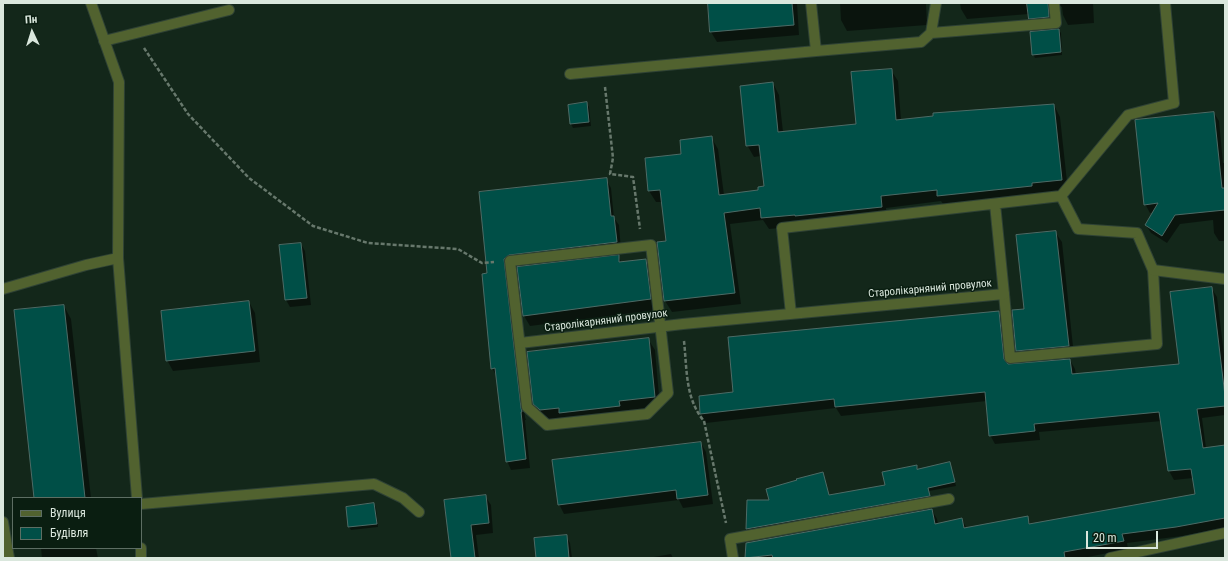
<!DOCTYPE html>
<html>
<head>
<meta charset="utf-8">
<style>
  body { margin:0 }
  #map { position:relative; width:1228px; height:561px; overflow:hidden; background:#13271a; font-family:"Roboto Condensed",sans-serif }
  canvas { display:block }
  .frame { position:absolute; inset:0; border:4px solid #dae7dd; pointer-events:none }
  .legend { position:absolute; left:12px; top:497px; width:130px; height:52px; box-sizing:border-box; background:#0a1e11; border:1px solid #5d6e63; margin:0; padding:5px 7px; list-style:none; font-size:12px; color:#dae7dd }
  .legend li { display:flex; align-items:center; gap:8px; height:20px }
  .legend b { width:20px; border:1px solid #5d6e63 }
  .north { position:absolute; left:12px; top:12px; width:40px; height:40px; -webkit-text-stroke:3px #0a1e11; paint-order:stroke; rotate:356deg; font-size:11px; font-weight:700; line-height:16px; text-align:center; color:#dae7dd }
  .north::after { content:''; display:block; margin:auto; width:14px; height:18px; background:#dae7dd; clip-path:polygon(50% 0,100% 100%,50% 72%,0 100%) }
  .scale { position:absolute; left:1086px; top:531px; width:72px; height:18px; box-sizing:border-box; border:2px solid #dae7dd; border-top:0; padding-left:5px; font-size:12px; line-height:14px; white-space:nowrap; color:#dae7dd; -webkit-text-stroke:3px #0a1e11; paint-order:stroke }
</style>
</head>
<body>
<div id="map">
<canvas width="1228" height="561"></canvas>
<div class="frame"></div>
<ul class="legend">
<li><b style="height:5px;background:#51622f"></b>Вулиця</li>
<li><b style="height:11px;background:#004f47"></b>Будівля</li>
</ul>
<div class="north">Пн</div>
<div class="scale">20 m</div>
</div>
<script>
const c = document.querySelector('canvas').getContext('2d');
c.lineJoin = 'round';
function paint(path, color) { c.fillStyle = color; c.fill(path, 'evenodd'); }
function strokePath(path, color, width, dash) { c.strokeStyle = color; c.lineWidth = width; c.lineCap = dash ? 'butt' : 'round'; c.setLineDash(dash || []); c.stroke(path); }
function drawText(font, color, halo, rows, align = 'center') {
  c.font = font + ' "Roboto Condensed",sans-serif'; c.lineWidth = 3; c.setLineDash([]); c.textBaseline = 'middle'; c.strokeStyle = halo; c.fillStyle = color; for (const [text, x, y, turn = 0] of rows) {
    c.save(); c.translate(x, y); c.rotate((+turn || 0) * Math.PI / 180); c.textAlign = isNaN(turn) ? turn : align; if (halo) c.strokeText(text, 0, 0); c.fillText(text, 0, 0); c.restore();
  }
}
paint(new Path2D(`
  M 709,3 L 797,3 L 799,35 L 717,42 L 711,32 Z
  M 840,3 L 926,3 L 927,25 L 847,31 L 841,20 Z
  M 960,3 L 1093,3 L 1094,23 L 1068,25 L 1063,15 L 1062,7 L 1060,6 L 1055,8 L 1054,27 L 1035,28 L 1030,18 L 1029,14 L 967,19 L 961,9 Z
  M 1059,30 L 1061,33 L 1062,55 L 1035,58 L 1033,54 Z
  M 891,70 L 898,81 L 901,120 L 1054,105 L 1060,117 L 1068,191 L 945,207 L 941,201 L 886,208 L 887,218 L 769,229 L 763,220 L 730,224 L 741,304 L 672,312 L 665,301 L 659,242 L 667,241 L 662,202 L 656,202 L 649,191 L 646,159 L 682,155 L 711,137 L 718,149 L 724,195 L 759,191 L 765,187 L 761,156 L 754,157 L 747,145 L 773,83 L 779,95 L 783,132 L 857,125 Z
  M 587,104 L 589,107 L 591,126 L 573,128 L 571,124 L 569,106 Z
  M 1214,113 L 1219,121 L 1223,163 L 1225,163 L 1225,241 L 1219,241 L 1214,233 L 1213,220 L 1180,224 L 1167,243 L 1151,233 L 1146,225 L 1154,212 L 1150,213 L 1145,204 Z
  M 606,179 L 611,188 L 614,218 L 619,225 L 621,250 L 514,263 L 508,267 L 525,417 L 526,420 L 525,420 L 530,468 L 511,470 L 507,461 L 497,377 L 492,368 L 489,274 L 480,193 Z
  M 1055,232 L 1062,242 L 1074,356 L 1023,361 L 1017,351 L 1025,310 Z
  M 301,244 L 305,251 L 311,305 L 290,307 L 286,300 L 280,246 Z
  M 618,256 L 622,263 L 646,260 L 652,271 L 656,310 L 530,326 L 524,316 Z
  M 1212,289 L 1217,297 L 1224,354 L 1225,354 L 1225,415 L 1202,418 L 1206,448 L 1225,446 L 1225,531 L 1219,532 L 1217,529 L 1182,536 L 1127,543 L 1128,549 L 1083,558 L 746,558 L 747,544 L 932,510 L 937,519 L 938,524 L 962,519 L 967,529 L 1027,517 L 1031,525 L 1196,495 L 1193,478 L 1174,480 L 1169,471 L 1162,421 L 1039,432 L 1040,440 L 995,444 L 990,435 L 987,401 L 841,416 L 836,408 L 706,423 L 701,414 L 734,393 L 999,312 L 1004,321 L 1008,365 L 1070,360 L 1075,369 L 1076,375 L 1180,365 Z
  M 249,302 L 255,313 L 260,362 L 173,371 L 167,360 Z
  M 64,306 L 71,319 L 91,498 L 35,498 Z
  M 648,339 L 655,350 L 660,407 L 625,411 L 625,417 L 547,420 L 540,414 L 534,403 Z
  M 701,443 L 706,452 L 713,504 L 683,508 L 679,500 L 564,514 L 559,504 Z
  M 950,463 L 956,486 L 929,491 L 931,499 L 749,533 L 747,529 L 748,501 L 771,501 L 823,473 L 829,496 L 886,485 L 916,466 L 918,470 Z
  M 485,496 L 491,505 L 493,533 L 476,535 L 479,558 L 452,558 Z
  M 374,504 L 376,508 L 378,527 L 351,530 L 349,527 Z
  M 566,536 L 570,543 L 572,558 L 537,558 Z
  M 41,548 L 96,548 L 98,558 L 42,558 Z
  M 671,554 L 673,558 L 648,558 Z`), '#0007');
const building = new Path2D(`
  M 708,3 L 792,3 L 794,25 L 710,32 Z
  M 1027,3 L 1048,3 L 1049,17 L 1029,19 Z
  M 1057,29 L 1059,29 L 1061,52 L 1032,55 L 1030,32 Z
  M 892,69 L 896,120 L 933,116 L 933,113 L 1054,104 L 1062,180 L 1032,183 L 1032,186 L 937,196 L 937,190 L 881,196 L 882,207 L 795,216 L 795,215 L 761,218 L 760,208 L 724,213 L 735,293 L 664,301 L 657,242 L 666,241 L 660,190 L 648,191 L 645,158 L 681,154 L 680,140 L 712,136 L 719,195 L 758,190 L 758,187 L 764,186 L 759,145 L 746,146 L 740,86 L 773,82 L 778,132 L 856,124 L 851,72 Z
  M 587,102 L 589,122 L 570,124 L 568,105 Z
  M 1214,112 L 1222,188 L 1225,188 L 1225,210 L 1175,215 L 1162,236 L 1145,225 L 1158,203 L 1144,205 L 1135,120 Z
  M 607,178 L 611,216 L 614,216 L 617,242 L 509,255 L 504,259 L 521,408 L 522,412 L 521,412 L 526,459 L 506,462 L 495,368 L 491,369 L 482,274 L 487,273 L 479,192 Z
  M 1056,231 L 1069,346 L 1016,351 L 1012,310 L 1024,309 L 1016,235 Z
  M 301,243 L 307,298 L 285,300 L 279,245 Z
  M 619,255 L 619,262 L 646,259 L 651,299 L 523,316 L 517,267 Z
  M 1212,287 L 1225,396 L 1225,406 L 1197,409 L 1203,448 L 1225,445 L 1225,518 L 1176,527 L 1122,534 L 1124,541 L 1064,552 L 1065,558 L 773,558 L 772,555 L 745,558 L 746,543 L 932,509 L 935,524 L 962,518 L 964,528 L 1028,516 L 1029,524 L 1195,494 L 1191,469 L 1168,471 L 1159,412 L 1034,424 L 1035,431 L 989,436 L 985,392 L 835,407 L 834,399 L 700,414 L 699,396 L 733,392 L 728,337 L 999,311 L 1004,359 L 1008,364 L 1070,359 L 1072,374 L 1179,364 L 1170,292 Z
  M 249,301 L 255,351 L 166,361 L 161,311 Z
  M 64,305 L 85,498 L 34,498 L 14,310 Z
  M 649,338 L 655,397 L 619,401 L 620,406 L 559,413 L 559,408 L 540,410 L 533,404 L 527,352 Z
  M 701,442 L 708,495 L 677,499 L 676,490 L 558,505 L 552,460 Z
  M 950,462 L 955,482 L 928,488 L 930,496 L 746,529 L 747,500 L 769,500 L 766,489 L 797,480 L 796,479 L 823,472 L 829,495 L 885,485 L 882,472 L 917,465 L 917,469 Z
  M 486,495 L 489,523 L 471,525 L 475,558 L 451,558 L 444,500 Z
  M 374,503 L 377,524 L 348,527 L 346,507 Z
  M 567,535 L 569,558 L 536,558 L 534,538 Z`);
paint(building, '#004f47');
strokePath(building, '#4d6b66', 1);
const service = new Path2D(`
  M 811,3 L 816,51 L 921,42 L 931,33 L 1056,23 L 1054,3
  M 931,33 L 936,3
  M 104,41 L 229,10
  M 570,74 L 816,51
  M 651,245 L 668,393 L 647,414 L 547,425 L 527,407 L 510,261 Z
  M 118,258 L 137,498
  M 3,289 L 86,265 L 118,258 L 119,82 L 91,3
  M 1004,294 L 1010,358 L 1157,344 L 1153,269
  M 141,504 L 374,484 L 403,498 L 419,512
  M 141,548 L 141,558
  M 733,558 L 730,539 L 949,499`);
const minor = new Path2D(`
  M 1061,196 L 1128,115 L 1174,103 L 1165,3
  M 791,314 L 782,228 L 1061,196 L 1078,229 L 1137,233 L 1153,270 L 1225,279
  M 520,343 L 683,324 L 1004,294 L 995,204
  M 3,522 L 9,558
  M 1110,558 L 1225,533`);
strokePath(service, '#2f4235', 12);
strokePath(minor, '#2f4235', 12);
strokePath(new Path2D(`
  M 144,48 L 188,114 L 249,178 L 313,226 L 368,243 L 458,249 L 482,263 L 494,262
  M 605,87 L 613,158 L 610,174 L 633,177 L 640,229
  M 684,341 C 687,368 685,399 704,421 L 726,523`), '#67786c', 2.5, [4, 2]);
strokePath(service, '#51622f', 10);
strokePath(minor, '#51622f', 10);
drawText('11px', '#dae7dd', '#0a1e11', [
  ["Старолікарняний провулок",930,289,-5],
  ["Старолікарняний провулок",606,321,-7]
]);
</script>
</body>
</html>
